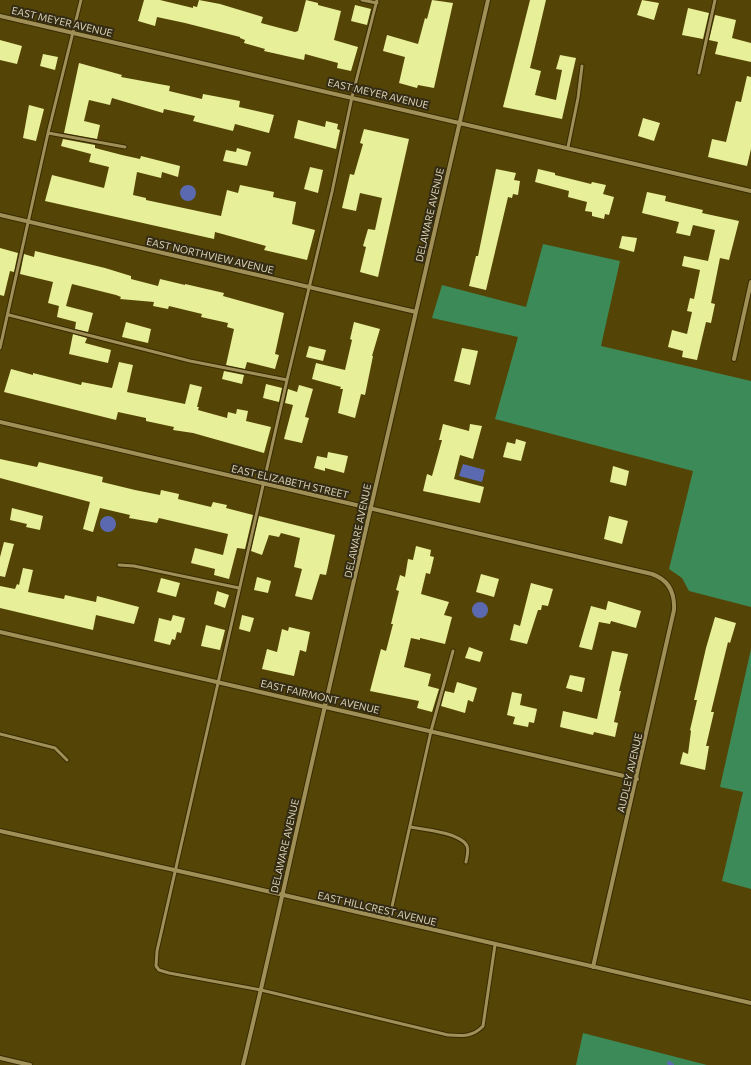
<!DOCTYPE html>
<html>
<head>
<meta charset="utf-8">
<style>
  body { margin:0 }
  canvas { display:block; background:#544406 }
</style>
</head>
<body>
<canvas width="751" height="1065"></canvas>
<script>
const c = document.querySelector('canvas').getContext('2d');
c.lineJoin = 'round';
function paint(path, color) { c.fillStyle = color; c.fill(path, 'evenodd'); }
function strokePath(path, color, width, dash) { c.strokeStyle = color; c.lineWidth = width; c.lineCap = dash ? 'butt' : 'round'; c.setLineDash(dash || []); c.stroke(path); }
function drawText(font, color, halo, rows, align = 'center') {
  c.font = font + ' Commissioner,sans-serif'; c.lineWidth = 4; c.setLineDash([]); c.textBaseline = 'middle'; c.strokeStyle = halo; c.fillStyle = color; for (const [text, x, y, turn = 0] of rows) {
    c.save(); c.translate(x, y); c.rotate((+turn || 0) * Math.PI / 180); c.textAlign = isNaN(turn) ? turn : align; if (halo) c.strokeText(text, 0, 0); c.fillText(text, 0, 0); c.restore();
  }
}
paint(new Path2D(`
  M 543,244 L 620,261 L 601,346 L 751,381 L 751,607 L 689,591 L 682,578 L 669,569 L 693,471 L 495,419 L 518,337 L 432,318 L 442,285 L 526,307 Z
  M 751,649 L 751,889 L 722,881 L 743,792 L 720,787 Z
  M 583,1033 L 707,1065 L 576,1065 Z`), '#3c8a57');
paint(new Path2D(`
  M180 193a8 8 0 1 1 16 0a8 8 0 1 1-16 0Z
  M 463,464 L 485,470 L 482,482 L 459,476 Z
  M100 524a8 8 0 1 1 16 0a8 8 0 1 1-16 0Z
  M472 610a8 8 0 1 1 16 0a8 8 0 1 1-16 0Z`), '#5b6ab0');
strokePath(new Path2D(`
  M 669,1063 L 672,1065`), '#5b6ab0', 4);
paint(new Path2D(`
  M 144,0 L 160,0 L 193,8 L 193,6 L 197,7 L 199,0 L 220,4 L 263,17 L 261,23 L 295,32 L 298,31 L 306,0 L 318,3 L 318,5 L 341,11 L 334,40 L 358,47 L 351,71 L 337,68 L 338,63 L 305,54 L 304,60 L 264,51 L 265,49 L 244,43 L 245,40 L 240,38 L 240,37 L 185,23 L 157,17 L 155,26 L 138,21 Z
  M 432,0 L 453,3 L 434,88 L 418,85 L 417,88 L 399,83 L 405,57 L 383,51 L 387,35 L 418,44 L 425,18 L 427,19 Z
  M 530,0 L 546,0 L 530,68 L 541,71 L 535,95 L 556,100 L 562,70 L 556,69 L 560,55 L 576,58 L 562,119 L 503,107 Z
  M 642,0 L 659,3 L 654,20 L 637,15 Z
  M 355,5 L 371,9 L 367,25 L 351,21 Z
  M 688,8 L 709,13 L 703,39 L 682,35 Z
  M 715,15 L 736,20 L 732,38 L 751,43 L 751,62 L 715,54 L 718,42 L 709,40 Z
  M 0,40 L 22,46 L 17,64 L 0,60 Z
  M 43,54 L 58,57 L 55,70 L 40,66 Z
  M 79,63 L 122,75 L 121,77 L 170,86 L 169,91 L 202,99 L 203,94 L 240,101 L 239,107 L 274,115 L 269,133 L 235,124 L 233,131 L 193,121 L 195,116 L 164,109 L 163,113 L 112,98 L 110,105 L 89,100 L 84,121 L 100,125 L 97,139 L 64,133 Z
  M 747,76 L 751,77 L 751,149 L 747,166 L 708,157 L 712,139 L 726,142 L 736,101 L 741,102 Z
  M 29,105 L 44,109 L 36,141 L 23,138 Z
  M 643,118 L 660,123 L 654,141 L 638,136 Z
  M 298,120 L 325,127 L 326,121 L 338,124 L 337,129 L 340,130 L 336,149 L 294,138 Z
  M 364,129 L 409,139 L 378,277 L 360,272 L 366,247 L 363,246 L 368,229 L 375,230 L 382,198 L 360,193 L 356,211 L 342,208 L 350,174 L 354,175 L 363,144 L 360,143 Z
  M 63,139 L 95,145 L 95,148 L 122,155 L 140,159 L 141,156 L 180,166 L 178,177 L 162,172 L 161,178 L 137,172 L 133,195 L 146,198 L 146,200 L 221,216 L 227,190 L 238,193 L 240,185 L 274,192 L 273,197 L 296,202 L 292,224 L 315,230 L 307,260 L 264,250 L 266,246 L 215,232 L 214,239 L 45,201 L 52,175 L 104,188 L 109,167 L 89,162 L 91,154 L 61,146 Z
  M 237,148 L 251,152 L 247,166 L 223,161 L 226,150 L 236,152 Z
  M 310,167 L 323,170 L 318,193 L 304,189 Z
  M 496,169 L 516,173 L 514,180 L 520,181 L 518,195 L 513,194 L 512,198 L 508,197 L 486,290 L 469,286 L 476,256 L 478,256 Z
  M 538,169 L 555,173 L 555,175 L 591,184 L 592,182 L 606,185 L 603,194 L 614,197 L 609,215 L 605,214 L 604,219 L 592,216 L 592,212 L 585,211 L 587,202 L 568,197 L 569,191 L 535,182 Z
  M 647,192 L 666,196 L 665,201 L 703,210 L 702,213 L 739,221 L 729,260 L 720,258 L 711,303 L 715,304 L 711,323 L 706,322 L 697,360 L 682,357 L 683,351 L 668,347 L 672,330 L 687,334 L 692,312 L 687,311 L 690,298 L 694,299 L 700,270 L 682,266 L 684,256 L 708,261 L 715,230 L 693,225 L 690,236 L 676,233 L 679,222 L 642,213 Z
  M 622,236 L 637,238 L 634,252 L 619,248 Z
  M 0,248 L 18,253 L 14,272 L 10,271 L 4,296 L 0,295 Z
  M 35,251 L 105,268 L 131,276 L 131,279 L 158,286 L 160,279 L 185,285 L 185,284 L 224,293 L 223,296 L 284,313 L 275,354 L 279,355 L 275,369 L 247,362 L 245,369 L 226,365 L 234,329 L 227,327 L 228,323 L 201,317 L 202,314 L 169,306 L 168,309 L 153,306 L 154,302 L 120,299 L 121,297 L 116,295 L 72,284 L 66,306 L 93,313 L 88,332 L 75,329 L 76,322 L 57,317 L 59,306 L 48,303 L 53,282 L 20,274 L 24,254 L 34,257 Z
  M 126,322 L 151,329 L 148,343 L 122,337 Z
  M 354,322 L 380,329 L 372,356 L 373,356 L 365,395 L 361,394 L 355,418 L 338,413 L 343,389 L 340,389 L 341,387 L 312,379 L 316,363 L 345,370 L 352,340 L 350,339 Z
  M 73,334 L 87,338 L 85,343 L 111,350 L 108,363 L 69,354 Z
  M 309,346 L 326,350 L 323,361 L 306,357 Z
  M 462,348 L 478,351 L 470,385 L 454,381 Z
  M 119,362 L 133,365 L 127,392 L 185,404 L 190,384 L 202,387 L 197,407 L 199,407 L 198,410 L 227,418 L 228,412 L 236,414 L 237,409 L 248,411 L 246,421 L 271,427 L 264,453 L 193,433 L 173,430 L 174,427 L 146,421 L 146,418 L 118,412 L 116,420 L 4,392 L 11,369 L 33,375 L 33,373 L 81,385 L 82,382 L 112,388 Z
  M 224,371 L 244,375 L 242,384 L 222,379 Z
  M 266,384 L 282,388 L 279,402 L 263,398 Z
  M 299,385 L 313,389 L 305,417 L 309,418 L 302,443 L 284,439 L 293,405 L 285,403 L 288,389 L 297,392 Z
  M 443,424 L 469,431 L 470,424 L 482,426 L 473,459 L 460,455 L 454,479 L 484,487 L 480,503 L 423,491 L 427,474 L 432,476 L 442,440 L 439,440 Z
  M 516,439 L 526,442 L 521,461 L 503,457 L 507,442 L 515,444 Z
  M 328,452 L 348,456 L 344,473 L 325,468 L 325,471 L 314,468 L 317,456 L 327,458 Z
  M 0,459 L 37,467 L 39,462 L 103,477 L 102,482 L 135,490 L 160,495 L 161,490 L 179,494 L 178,499 L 211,507 L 213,502 L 227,505 L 226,508 L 253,515 L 245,549 L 237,548 L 229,579 L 214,575 L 215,569 L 191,563 L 195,548 L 223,555 L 228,534 L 159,518 L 157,523 L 129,518 L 130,515 L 100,508 L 93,532 L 83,529 L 90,502 L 0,478 Z
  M 613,466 L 629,471 L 626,486 L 610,482 Z
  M 12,508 L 43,516 L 40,530 L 26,527 L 27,524 L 10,520 Z
  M 259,516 L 335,535 L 326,575 L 320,574 L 312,600 L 295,596 L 302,569 L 294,567 L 300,538 L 281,533 L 279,537 L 269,535 L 262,555 L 251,551 Z
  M 609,516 L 628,521 L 622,544 L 604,539 Z
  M 4,542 L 14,544 L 5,577 L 0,576 L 0,557 Z
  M 416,546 L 431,550 L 430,556 L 434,557 L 430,574 L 426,573 L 421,594 L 449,602 L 444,615 L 452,617 L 445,644 L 420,638 L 420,640 L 411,638 L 404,667 L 431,674 L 428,686 L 439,689 L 432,712 L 417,708 L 419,701 L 370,691 L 381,649 L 386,651 L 393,624 L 391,624 L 399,591 L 396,590 L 400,575 L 405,577 L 408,559 L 413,560 Z
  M 23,568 L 33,570 L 28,592 L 64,599 L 65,595 L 96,602 L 97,596 L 139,607 L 134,624 L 96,615 L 93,630 L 0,608 L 0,586 L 15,589 L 17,584 L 19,585 Z
  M 481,574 L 499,579 L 494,597 L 476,592 Z
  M 257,577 L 271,581 L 268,593 L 254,590 Z
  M 161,578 L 180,583 L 176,597 L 157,592 Z
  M 531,583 L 553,589 L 548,606 L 542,605 L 541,610 L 538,610 L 527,644 L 510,640 L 514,624 L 520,626 Z
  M 217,591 L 229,595 L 225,608 L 214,604 Z
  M 608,601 L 641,611 L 636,628 L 611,621 L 610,624 L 599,622 L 592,650 L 579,647 L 591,606 L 606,610 Z
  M 173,615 L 185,618 L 181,633 L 177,632 L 175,640 L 172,639 L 170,645 L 154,641 L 159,618 L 171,621 Z
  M 242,615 L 254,618 L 250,632 L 239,629 Z
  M 715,617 L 736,623 L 730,643 L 728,642 L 711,712 L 714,712 L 706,746 L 709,746 L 705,770 L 680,764 L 683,752 L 688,754 L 691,731 L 690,730 L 697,700 L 694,700 L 706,648 Z
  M 206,625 L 225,630 L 220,650 L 201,646 Z
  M 289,627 L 310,632 L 306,652 L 300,650 L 294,676 L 262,669 L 267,649 L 277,652 L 282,629 L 288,631 Z
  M 469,647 L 483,652 L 480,662 L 465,658 Z
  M 612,651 L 628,654 L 619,691 L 621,691 L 614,722 L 618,723 L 615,737 L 594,732 L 593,735 L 560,727 L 563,711 L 597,719 Z
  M 570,675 L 585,678 L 582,692 L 566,688 Z
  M 457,682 L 477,688 L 473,702 L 468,700 L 465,713 L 441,706 L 445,691 L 454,693 Z
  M 512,692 L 522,694 L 520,705 L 537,709 L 534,723 L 529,722 L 528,727 L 513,724 L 515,717 L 507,715 Z`), '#e7ef98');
const lane = new Path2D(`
  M 362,0 L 377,3
  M 377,0 L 352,97 L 332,192 L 287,380 L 157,951 L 156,966 L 159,970 L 169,973 L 261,990 L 448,1035 C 462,1036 473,1037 483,1026 L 495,945
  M 699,73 L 715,0
  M 48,133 L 125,147
  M 568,147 L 578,98 L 582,66
  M 9,315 L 190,361 L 287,380
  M 0,348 L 48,133 L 81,0
  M 119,565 L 134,566 L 239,588
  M 0,734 L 55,748 L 67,760
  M 410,827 C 423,829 461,833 467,846 C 469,851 467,856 466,862
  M 389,920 L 431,731 L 453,651`);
const street = new Path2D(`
  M 0,16 L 751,191
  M 0,215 L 416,312
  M 734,359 L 751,282
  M 0,422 L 652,574 C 669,580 675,593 674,610 L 593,967
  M 0,632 L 637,779
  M 0,831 L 219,880 L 751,1003
  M 0,1058 L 30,1065
  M 243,1065 C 272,946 297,826 325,706 C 380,471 433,235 488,0`);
strokePath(lane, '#372b00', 5);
strokePath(street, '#372b00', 6);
strokePath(lane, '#a08f57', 3);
strokePath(street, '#a08f57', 4);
drawText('10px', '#dbd2b6', '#332b14', [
  ["EAST MEYER AVENUE",62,22,13],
  ["EAST MEYER AVENUE",378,94,13],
  ["DELAWARE AVENUE",430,215,-77],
  ["EAST NORTHVIEW AVENUE",210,256,13],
  ["EAST ELIZABETH STREET",290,482,13],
  ["DELAWARE AVENUE",358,531,-78],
  ["EAST FAIRMONT AVENUE",320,697,13],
  ["AUDLEY AVENUE",630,773,-77],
  ["DELAWARE AVENUE",285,846,-77],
  ["EAST HILLCREST AVENUE",377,909,13]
]);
</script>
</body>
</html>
